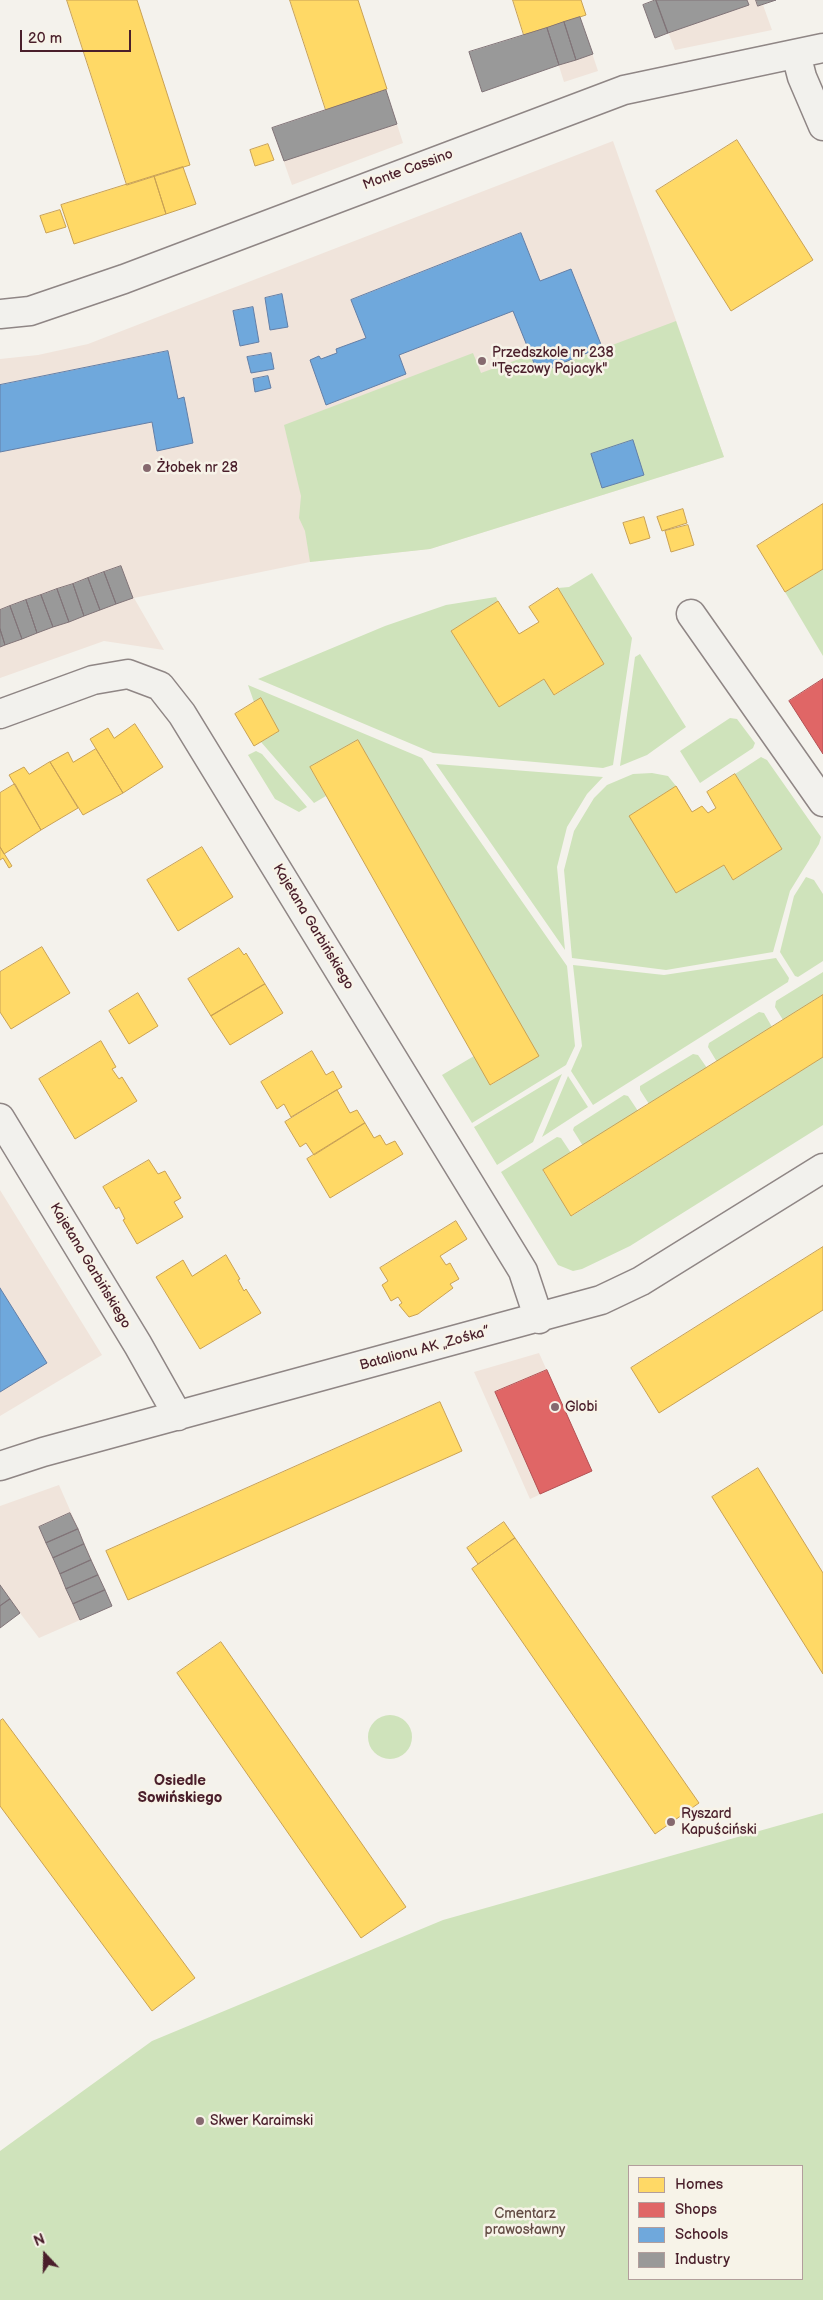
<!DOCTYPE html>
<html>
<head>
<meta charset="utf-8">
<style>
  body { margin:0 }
  #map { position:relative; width:823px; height:2300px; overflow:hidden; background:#f4f2ec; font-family:"Balsamiq Sans",sans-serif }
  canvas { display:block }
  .legend { position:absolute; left:628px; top:2165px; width:175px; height:115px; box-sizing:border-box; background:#f7f3e8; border:1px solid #b29e9c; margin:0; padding:6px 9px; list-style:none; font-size:15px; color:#4a1f2b }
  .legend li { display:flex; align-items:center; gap:10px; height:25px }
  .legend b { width:25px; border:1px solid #b29e9c }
  .north { position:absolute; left:20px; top:2230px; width:50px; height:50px; -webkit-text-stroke:4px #f7f3e8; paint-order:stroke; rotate:339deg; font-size:14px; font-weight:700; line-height:20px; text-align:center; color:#4a1f2b }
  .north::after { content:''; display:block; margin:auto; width:18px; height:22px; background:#4a1f2b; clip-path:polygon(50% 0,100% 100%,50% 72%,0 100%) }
  .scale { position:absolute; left:20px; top:30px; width:111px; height:22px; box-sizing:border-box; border:2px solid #4a1f2b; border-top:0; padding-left:6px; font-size:15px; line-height:18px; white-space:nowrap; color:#4a1f2b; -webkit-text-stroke:4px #f7f3e8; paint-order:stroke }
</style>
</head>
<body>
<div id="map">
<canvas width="823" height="2300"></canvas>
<ul class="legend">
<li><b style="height:14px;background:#ffd966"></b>Homes</li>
<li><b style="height:14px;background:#e06666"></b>Shops</li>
<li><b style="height:14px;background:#6fa8dc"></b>Schools</li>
<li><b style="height:14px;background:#999"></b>Industry</li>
</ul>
<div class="north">N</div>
<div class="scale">20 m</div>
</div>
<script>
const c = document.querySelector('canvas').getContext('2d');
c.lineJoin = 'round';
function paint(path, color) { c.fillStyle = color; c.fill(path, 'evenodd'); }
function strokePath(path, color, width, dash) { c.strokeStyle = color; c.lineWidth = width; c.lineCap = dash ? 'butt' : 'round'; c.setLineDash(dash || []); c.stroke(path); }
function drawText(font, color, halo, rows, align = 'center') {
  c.font = font + ' "Balsamiq Sans",sans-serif'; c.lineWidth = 5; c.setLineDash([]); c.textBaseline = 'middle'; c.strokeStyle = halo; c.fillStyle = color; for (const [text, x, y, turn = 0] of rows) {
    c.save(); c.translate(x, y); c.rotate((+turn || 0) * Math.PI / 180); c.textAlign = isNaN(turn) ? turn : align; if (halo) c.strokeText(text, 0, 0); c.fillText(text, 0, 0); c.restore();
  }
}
paint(new Path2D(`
  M 656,0 L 756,0 L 758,6 L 763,5 L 772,30 L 675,50 Z
  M 580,17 L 598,71 L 564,82 L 547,28 Z
  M 386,90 L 403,143 L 292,185 L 272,128 Z
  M 613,141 L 724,457 L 430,549 L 310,562 L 134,598 L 164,650 L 104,641 L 0,678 L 0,359 L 38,355 L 88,344 Z
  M 0,1190 L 102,1355 L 0,1416 Z
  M 539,1353 L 592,1471 L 530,1499 L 474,1372 Z
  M 59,1485 L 112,1606 L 39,1638 L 20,1613 L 0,1628 L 0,1506 Z`), '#f0e4db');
paint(new Path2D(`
  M 676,321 L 724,457 L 430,549 L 310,562 L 305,531 L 299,518 L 301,496 L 284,425 L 473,353 L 481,373 L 530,355 L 538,373 Z
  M 823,569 L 823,656 L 785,592 Z
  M 592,573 L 632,638 L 613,765 L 603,768 L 433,753 L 258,679 L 385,626 L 446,605 L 496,597 L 498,601 L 451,631 L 499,707 L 544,679 L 555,695 L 604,664 L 558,588 L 569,587 Z
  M 640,654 L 686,727 L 647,755 L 620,766 L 635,657 Z
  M 248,685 L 422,758 L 567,966 L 575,1046 L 566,1065 L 472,1123 L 442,1075 L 474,1056 L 491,1085 L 538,1056 L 358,740 L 310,767 L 326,796 L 314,803 L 261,742 L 279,731 L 261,699 L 254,702 Z
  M 730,718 L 737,719 L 755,743 L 753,748 L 700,783 L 680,751 Z
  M 256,751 L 262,754 L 307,807 L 299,812 L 275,799 L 248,755 Z
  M 761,757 L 767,760 L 821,837 L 819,844 L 790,891 L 773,952 L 666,970 L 572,958 L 564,870 L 574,831 L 594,798 L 607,785 L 633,774 L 652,773 L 668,776 L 676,786 L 629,816 L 724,865 L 733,880 L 782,849 L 735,774 Z
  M 436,764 L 603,777 L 587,794 L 567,827 L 557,867 L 565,950 Z
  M 806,877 L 814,880 L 823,894 L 823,961 L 798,977 L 795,976 L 780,952 L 794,896 Z
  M 776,958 L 789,978 L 788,982 L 593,1105 L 571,1071 L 582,1046 L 573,965 L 664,975 Z
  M 823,972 L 823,995 L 783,1020 L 775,1007 L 776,1001 Z
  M 759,1012 L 764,1013 L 772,1027 L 717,1062 L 708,1047 L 709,1043 Z
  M 693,1054 L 698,1055 L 707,1068 L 649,1104 L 640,1090 L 640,1086 Z
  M 823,1057 L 823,1125 L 630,1246 L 582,1269 L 573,1271 L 558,1265 L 501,1172 L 557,1137 L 561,1138 L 571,1153 L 543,1171 L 572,1216 Z
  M 562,1074 L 533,1142 L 497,1165 L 474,1127 Z
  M 568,1076 L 588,1107 L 542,1137 Z
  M 624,1095 L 628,1096 L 638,1111 L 583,1146 L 573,1130 L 574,1127 Z
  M368 1737a22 22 0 1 1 44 0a22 22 0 1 1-44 0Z
  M 823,1813 L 823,2300 L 0,2300 L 0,2151 L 152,2041 L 443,1920 ZM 629,2166 L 802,2166 L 802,2279 L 629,2279 Z`), '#cfe3bb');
const homes = new Path2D(`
  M 67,0 L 137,0 L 190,165 L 127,185 Z
  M 290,0 L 358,0 L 387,89 L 326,110 Z
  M 513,0 L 581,0 L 586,15 L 524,35 Z
  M 737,140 L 813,260 L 731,311 L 656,191 Z
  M 268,144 L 274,160 L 255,166 L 250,150 Z
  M 183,167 L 196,204 L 166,214 L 154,176 Z
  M 154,176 L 166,214 L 74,244 L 61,205 Z
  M 60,210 L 66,227 L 46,233 L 40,216 Z
  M 823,504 L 823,569 L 785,592 L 757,546 Z
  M 683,509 L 687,523 L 662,531 L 657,517 Z
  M 644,517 L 650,538 L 630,544 L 623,523 Z
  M 688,525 L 694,545 L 671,552 L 665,531 Z
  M 558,588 L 604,664 L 554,695 L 544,679 L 499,707 L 451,631 L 498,601 L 519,634 L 539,622 L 529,607 Z
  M 261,698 L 279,731 L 254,746 L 235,714 Z
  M 135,724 L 163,767 L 123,793 L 90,739 L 108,728 L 114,738 Z
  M 358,740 L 539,1056 L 490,1085 L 310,767 Z
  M 96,749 L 123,793 L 83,815 L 50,762 L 68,752 L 73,762 Z
  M 50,762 L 78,808 L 41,830 L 9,775 L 24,767 L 29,774 Z
  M 735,774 L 782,849 L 733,880 L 724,865 L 676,893 L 629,816 L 676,786 L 692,812 L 702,806 L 708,813 L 716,808 L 707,792 Z
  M 15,784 L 41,830 L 4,854 L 0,847 L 0,793 Z
  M 0,847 L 12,866 L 9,868 L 3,858 L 0,860 Z
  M 202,847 L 233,897 L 178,931 L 147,880 Z
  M 42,947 L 70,993 L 11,1029 L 0,1012 L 0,972 Z
  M 239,948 L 244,955 L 246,953 L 265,984 L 211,1016 L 188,979 Z
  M 265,984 L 283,1013 L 230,1045 L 211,1016 Z
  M 138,993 L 158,1026 L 129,1044 L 109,1011 Z
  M 823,995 L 823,1057 L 571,1216 L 543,1170 Z
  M 101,1041 L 116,1067 L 112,1069 L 119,1079 L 122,1077 L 137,1101 L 75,1139 L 39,1079 Z
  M 312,1051 L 326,1075 L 333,1071 L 342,1087 L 291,1117 L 284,1104 L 277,1109 L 261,1082 Z
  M 337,1090 L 350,1113 L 357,1110 L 365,1123 L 314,1155 L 306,1143 L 300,1147 L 285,1122 Z
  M 365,1123 L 374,1138 L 380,1135 L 386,1145 L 395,1141 L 403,1154 L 330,1198 L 307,1159 Z
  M 149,1160 L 158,1174 L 165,1171 L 181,1198 L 174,1202 L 183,1217 L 137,1244 L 123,1220 L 125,1219 L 119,1207 L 116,1209 L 103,1187 Z
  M 456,1221 L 467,1239 L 440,1256 L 446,1265 L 450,1263 L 459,1279 L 450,1284 L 453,1288 L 418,1314 L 409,1317 L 399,1305 L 402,1303 L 398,1297 L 391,1301 L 382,1285 L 388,1281 L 380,1268 Z
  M 823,1247 L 823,1310 L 659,1413 L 631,1368 Z
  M 226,1255 L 240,1279 L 238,1280 L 244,1291 L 246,1289 L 261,1313 L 200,1349 L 156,1277 L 183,1260 L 192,1276 Z
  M 440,1402 L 462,1451 L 128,1600 L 106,1551 Z
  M 758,1468 L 823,1573 L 823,1674 L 712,1497 Z
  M 504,1522 L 515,1538 L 478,1564 L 467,1548 Z
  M 515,1538 L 699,1803 L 655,1834 L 472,1569 Z
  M 221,1642 L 406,1907 L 361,1938 L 177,1673 Z
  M 3,1719 L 195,1978 L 152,2011 L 0,1806 L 0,1721 Z`);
paint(homes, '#ffd966');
strokePath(homes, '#c9a154', 1);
const shops = new Path2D(`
  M 823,679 L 823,754 L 789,701 Z
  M 547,1370 L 592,1471 L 540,1494 L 495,1392 Z`);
paint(shops, '#e06666');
strokePath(shops, '#b35154', 1);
const schools = new Path2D(`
  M 521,233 L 540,281 L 571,269 L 602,347 L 538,373 L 513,311 L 399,355 L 406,374 L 326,405 L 310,360 L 319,356 L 321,359 L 337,353 L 336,349 L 366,338 L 351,300 Z
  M 282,294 L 288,327 L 270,330 L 265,298 Z
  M 253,307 L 259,342 L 240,346 L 233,311 Z
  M 168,351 L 178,399 L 184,397 L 193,443 L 157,451 L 152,422 L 0,452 L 0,385 Z
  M 271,353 L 274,369 L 251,373 L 247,357 Z
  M 268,376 L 271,388 L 255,392 L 253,379 Z
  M 633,440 L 644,475 L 602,488 L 591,454 Z
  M 0,1288 L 47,1363 L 0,1392 Z`);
paint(schools, '#6fa8dc');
strokePath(schools, '#647fa7', 1);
const industry = new Path2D(`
  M 656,0 L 747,0 L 749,5 L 668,33 Z
  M 656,0 L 668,33 L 655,38 L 643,5 Z
  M 756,0 L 776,0 L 758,6 Z
  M 580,17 L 593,54 L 576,60 L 564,22 Z
  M 564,22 L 576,60 L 559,65 L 547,28 Z
  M 547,28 L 559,65 L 482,92 L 469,52 Z
  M 386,90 L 397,124 L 284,161 L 272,128 Z
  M 121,566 L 133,598 L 116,604 L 104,572 Z
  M 104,572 L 116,604 L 100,610 L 88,578 Z
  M 88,578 L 100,610 L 84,616 L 73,584 Z
  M 73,584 L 84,616 L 69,622 L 57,589 Z
  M 57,589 L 69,622 L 53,627 L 41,595 Z
  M 41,595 L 53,627 L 37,633 L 26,600 Z
  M 26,600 L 37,633 L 22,639 L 10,606 Z
  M 10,606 L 22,639 L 5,645 L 0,629 L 0,610 Z
  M 0,629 L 5,645 L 0,647 Z
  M 70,1513 L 78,1529 L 46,1543 L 39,1527 Z
  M 78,1529 L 84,1544 L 53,1558 L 46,1543 Z
  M 84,1544 L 91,1560 L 60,1574 L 53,1558 Z
  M 91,1560 L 98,1575 L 66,1589 L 60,1574 Z
  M 98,1575 L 105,1590 L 73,1604 L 66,1589 Z
  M 0,1585 L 10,1599 L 0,1606 Z
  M 105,1590 L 112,1606 L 80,1620 L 73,1604 Z
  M 10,1599 L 20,1613 L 0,1628 L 0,1606 Z`);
paint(industry, '#999');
strokePath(industry, '#817478', 1);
const minor = new Path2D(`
  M 796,54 L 802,77 L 823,126
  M 0,314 L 30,311 L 124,279 L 624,90 L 823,48
  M 691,614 L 823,802
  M 0,714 L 93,680 L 128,674 L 160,686 L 182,714 L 523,1271 L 539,1319
  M 0,1118 L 138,1345 L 178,1416
  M 0,1466 L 43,1452 L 601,1300 L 641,1281 L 823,1168`);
strokePath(minor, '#8f8685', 31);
strokePath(minor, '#f2f1ed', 28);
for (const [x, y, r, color] of [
  [482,361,5,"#86696f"],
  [147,468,5,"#86696f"],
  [555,1407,5,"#86696f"],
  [671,1822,5,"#86696f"],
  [200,2121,5,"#86696f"]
]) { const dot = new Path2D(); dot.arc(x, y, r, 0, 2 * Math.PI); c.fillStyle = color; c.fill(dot); strokePath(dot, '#f7f3e8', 2); }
drawText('14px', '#4a1f2b', '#f7f3e8', [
  ["Monte Cassino",408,170,-20],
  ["Kajetana Garbińskiego",313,927,59],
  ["Kajetana Garbińskiego",90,1266,59],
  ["Batalionu AK „Zośka”",425,1349,-15]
]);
drawText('14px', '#4a1f2b', '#f7f3e8', [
  ["Przedszkole nr 238",492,353],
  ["\"Tęczowy Pajacyk\"",492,369],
  ["Żłobek nr 28",157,468],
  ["Globi",565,1407],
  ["Ryszard",681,1814],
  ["Kapuściński",681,1830],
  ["Skwer Karaimski",210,2121]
], 'left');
drawText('14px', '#644d45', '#f7f3e8', [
  ["Cmentarz",525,2214],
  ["prawosławny",525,2230]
]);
drawText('bold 15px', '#4a1f2b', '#f7f3e8', [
  ["Osiedle",180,1781],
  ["Sowińskiego",180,1798]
]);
</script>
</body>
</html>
